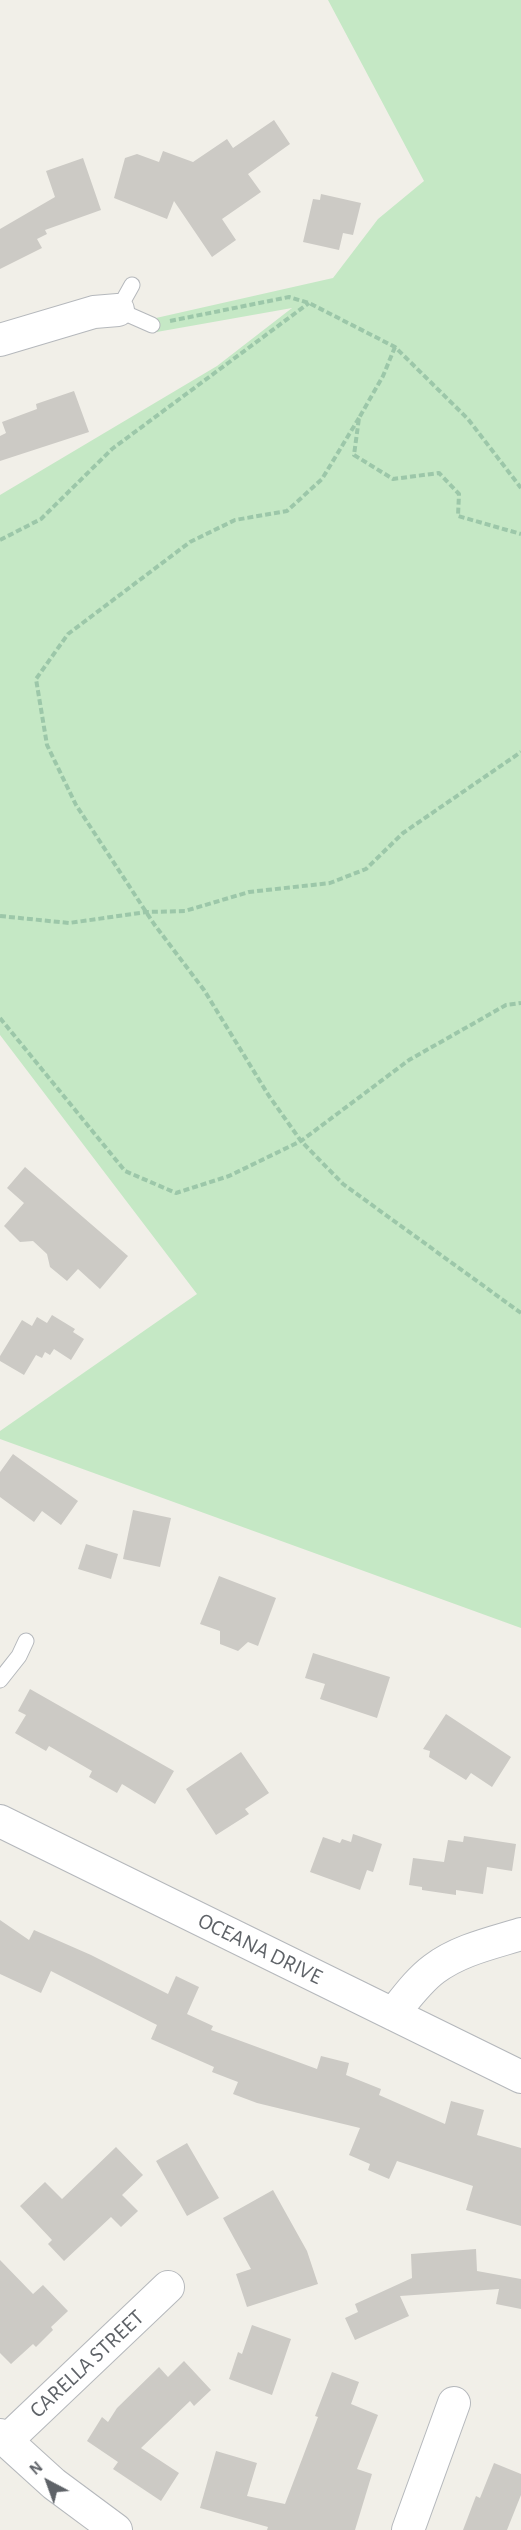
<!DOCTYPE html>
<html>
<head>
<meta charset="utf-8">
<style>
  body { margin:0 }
  #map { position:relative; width:521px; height:2530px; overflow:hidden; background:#f1efe8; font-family:"Alegreya Sans",sans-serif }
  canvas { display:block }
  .north { position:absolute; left:18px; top:2452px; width:60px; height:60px; -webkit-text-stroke:4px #fff; paint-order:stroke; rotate:319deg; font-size:16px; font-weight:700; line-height:24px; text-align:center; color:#5f6368 }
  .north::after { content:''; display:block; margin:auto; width:21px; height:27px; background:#5f6368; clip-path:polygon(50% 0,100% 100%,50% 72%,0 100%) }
</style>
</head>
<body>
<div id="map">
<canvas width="521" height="2530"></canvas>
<div class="north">N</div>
</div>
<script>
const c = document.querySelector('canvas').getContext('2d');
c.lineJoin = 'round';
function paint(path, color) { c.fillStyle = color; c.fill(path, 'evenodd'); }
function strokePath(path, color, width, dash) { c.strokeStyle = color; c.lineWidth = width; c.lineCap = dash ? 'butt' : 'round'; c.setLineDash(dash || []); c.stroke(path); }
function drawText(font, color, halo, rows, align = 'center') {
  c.font = font + ' "Alegreya Sans",sans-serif'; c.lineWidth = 4.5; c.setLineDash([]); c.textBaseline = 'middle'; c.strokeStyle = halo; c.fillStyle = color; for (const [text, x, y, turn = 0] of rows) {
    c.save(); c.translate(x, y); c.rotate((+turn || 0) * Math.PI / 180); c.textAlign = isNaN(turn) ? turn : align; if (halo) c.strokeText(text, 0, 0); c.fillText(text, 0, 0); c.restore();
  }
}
paint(new Path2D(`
  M 328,0 L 521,0 L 521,1628 L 0,1439 L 0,1431 L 197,1294 L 0,1035 L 0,495 L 217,366 L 292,308 L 151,333 L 156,318 L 333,278 L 378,219 L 424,181 Z`), '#c5e8c5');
paint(new Path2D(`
  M 274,120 L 290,144 L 248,174 L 261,192 L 222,219 L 236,240 L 212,257 L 174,201 L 167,219 L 114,198 L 125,158 L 137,154 L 159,162 L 163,151 L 193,162 L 227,139 L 233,148 Z
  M 83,158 L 101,210 L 45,230 L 47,234 L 37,239 L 42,248 L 0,269 L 0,229 L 55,197 L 46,171 Z
  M 321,194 L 361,203 L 353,235 L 343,233 L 339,250 L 303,242 L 313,199 L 320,200 Z
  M 74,391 L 89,432 L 0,461 L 0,436 L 6,433 L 2,422 L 37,409 L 36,404 Z
  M 25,1167 L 128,1256 L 100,1289 L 78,1269 L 67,1281 L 50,1267 L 47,1254 L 33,1241 L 20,1242 L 4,1226 L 24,1203 L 7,1188 Z
  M 52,1315 L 75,1329 L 73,1332 L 84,1339 L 71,1360 L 54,1349 L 50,1355 L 45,1352 L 42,1358 L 36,1355 L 24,1375 L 0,1361 L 0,1356 L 22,1320 L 32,1326 L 37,1317 L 47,1323 Z
  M 13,1454 L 78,1501 L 61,1525 L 42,1511 L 34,1522 L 0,1497 L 0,1472 Z
  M 133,1510 L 171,1518 L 160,1567 L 123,1559 Z
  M 86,1544 L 118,1554 L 111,1579 L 78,1569 Z
  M 219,1576 L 276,1598 L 258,1646 L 248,1642 L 238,1651 L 220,1644 L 220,1631 L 200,1624 Z
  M 313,1653 L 390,1677 L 377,1718 L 320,1699 L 325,1684 L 305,1678 Z
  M 30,1689 L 174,1771 L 155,1804 L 122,1784 L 117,1793 L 89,1777 L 92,1771 L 49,1746 L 46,1751 L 15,1733 L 26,1715 L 18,1711 Z
  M 446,1714 L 511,1757 L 492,1787 L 471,1773 L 466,1780 L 429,1757 L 430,1751 L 423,1749 Z
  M 241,1752 L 269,1793 L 245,1809 L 249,1814 L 216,1835 L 186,1789 Z
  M 353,1834 L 382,1844 L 373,1872 L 367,1870 L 360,1890 L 310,1872 L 323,1837 L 340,1843 L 342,1839 L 351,1842 Z
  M 464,1836 L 516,1844 L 512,1871 L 487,1867 L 483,1894 L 456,1890 L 456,1895 L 422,1890 L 422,1887 L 409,1885 L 413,1858 L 444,1862 L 448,1840 L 463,1842 Z
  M 0,1920 L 29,1940 L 34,1930 L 91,1955 L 168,1994 L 176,1976 L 199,1987 L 187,2014 L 213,2026 L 211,2030 L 317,2069 L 321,2056 L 349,2063 L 346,2075 L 381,2089 L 379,2095 L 445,2124 L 451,2101 L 484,2110 L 477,2135 L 521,2148 L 521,2226 L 466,2210 L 473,2186 L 397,2161 L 389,2179 L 368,2170 L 370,2164 L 349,2155 L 360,2128 L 257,2103 L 233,2094 L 238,2082 L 212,2072 L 214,2067 L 151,2039 L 157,2025 L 51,1971 L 41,1993 L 0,1974 Z
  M 187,2143 L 219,2198 L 187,2216 L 156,2161 Z
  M 116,2147 L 143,2175 L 122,2195 L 138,2211 L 121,2227 L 111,2217 L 64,2261 L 48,2244 L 52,2240 L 20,2206 L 45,2182 L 62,2199 Z
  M 273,2190 L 307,2251 L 318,2284 L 247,2307 L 236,2274 L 251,2269 L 223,2218 Z
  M 476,2249 L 477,2271 L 521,2279 L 521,2309 L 496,2304 L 499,2289 L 400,2296 L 409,2316 L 355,2340 L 345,2318 L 358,2312 L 355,2304 L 412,2278 L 411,2254 Z
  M 0,2260 L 33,2294 L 43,2285 L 68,2311 L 51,2327 L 53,2330 L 36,2347 L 33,2344 L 11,2364 L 0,2353 Z
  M 252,2325 L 291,2339 L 272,2395 L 229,2379 L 238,2352 L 242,2354 Z
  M 184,2361 L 211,2390 L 194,2406 L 190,2401 L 141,2448 L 179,2473 L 161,2501 L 113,2469 L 118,2462 L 87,2441 L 102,2417 L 108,2422 L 117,2408 L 159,2367 L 168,2377 Z
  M 332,2372 L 359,2382 L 351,2404 L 378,2415 L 357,2469 L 372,2474 L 355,2530 L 267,2530 L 268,2527 L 200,2508 L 216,2451 L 257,2463 L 247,2496 L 285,2504 L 318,2417 L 315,2416 Z
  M 494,2463 L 521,2474 L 521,2495 L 507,2530 L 463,2530 L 476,2496 L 480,2498 Z`), '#cccac5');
const service = new Path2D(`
  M 132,285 L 118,310 L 152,325
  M 0,1680 L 19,1656 L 26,1641`);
const minor = new Path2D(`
  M 0,340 L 94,312 L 118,310
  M 0,1821 L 521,2077
  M 393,2014 C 406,1998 418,1981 434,1969 C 459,1950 492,1943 521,1934
  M 0,2435 L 54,2484 L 116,2530
  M 6,2441 L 168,2287
  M 408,2530 L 454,2403`);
strokePath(service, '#b5b8bc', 17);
strokePath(minor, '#b5b8bc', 34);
strokePath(new Path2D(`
  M 170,321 L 289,297 L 309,303 L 395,347 L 468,419 L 521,488
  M 395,347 L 383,376 L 359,418 L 354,455 L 393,479 L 439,473 L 459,494 L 458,516 L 521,534
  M 359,418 L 322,479 L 287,511 L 235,520 L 190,542 L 68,634 L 36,679 L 47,745 L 76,805 L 154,924 L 204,990 L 269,1096 L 301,1141 L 343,1184 L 521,1313
  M 0,540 L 41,519 L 112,449 L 309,303
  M 0,916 L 69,923 L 147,912 L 185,911 L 249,892 L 330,883 L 366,869 L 403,833 L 521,752
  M 0,1018 L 125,1171 L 176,1193 L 229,1176 L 301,1141 L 409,1060 L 506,1005 L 521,1003`), '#9cc7a9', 4, [6, 3]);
strokePath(service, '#fff', 15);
strokePath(minor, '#fff', 32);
drawText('22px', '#5f6368', '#fff', [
  ["OCEANA DRIVE",260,1949,26],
  ["CARELLA STREET",87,2364,-43]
]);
</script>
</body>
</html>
